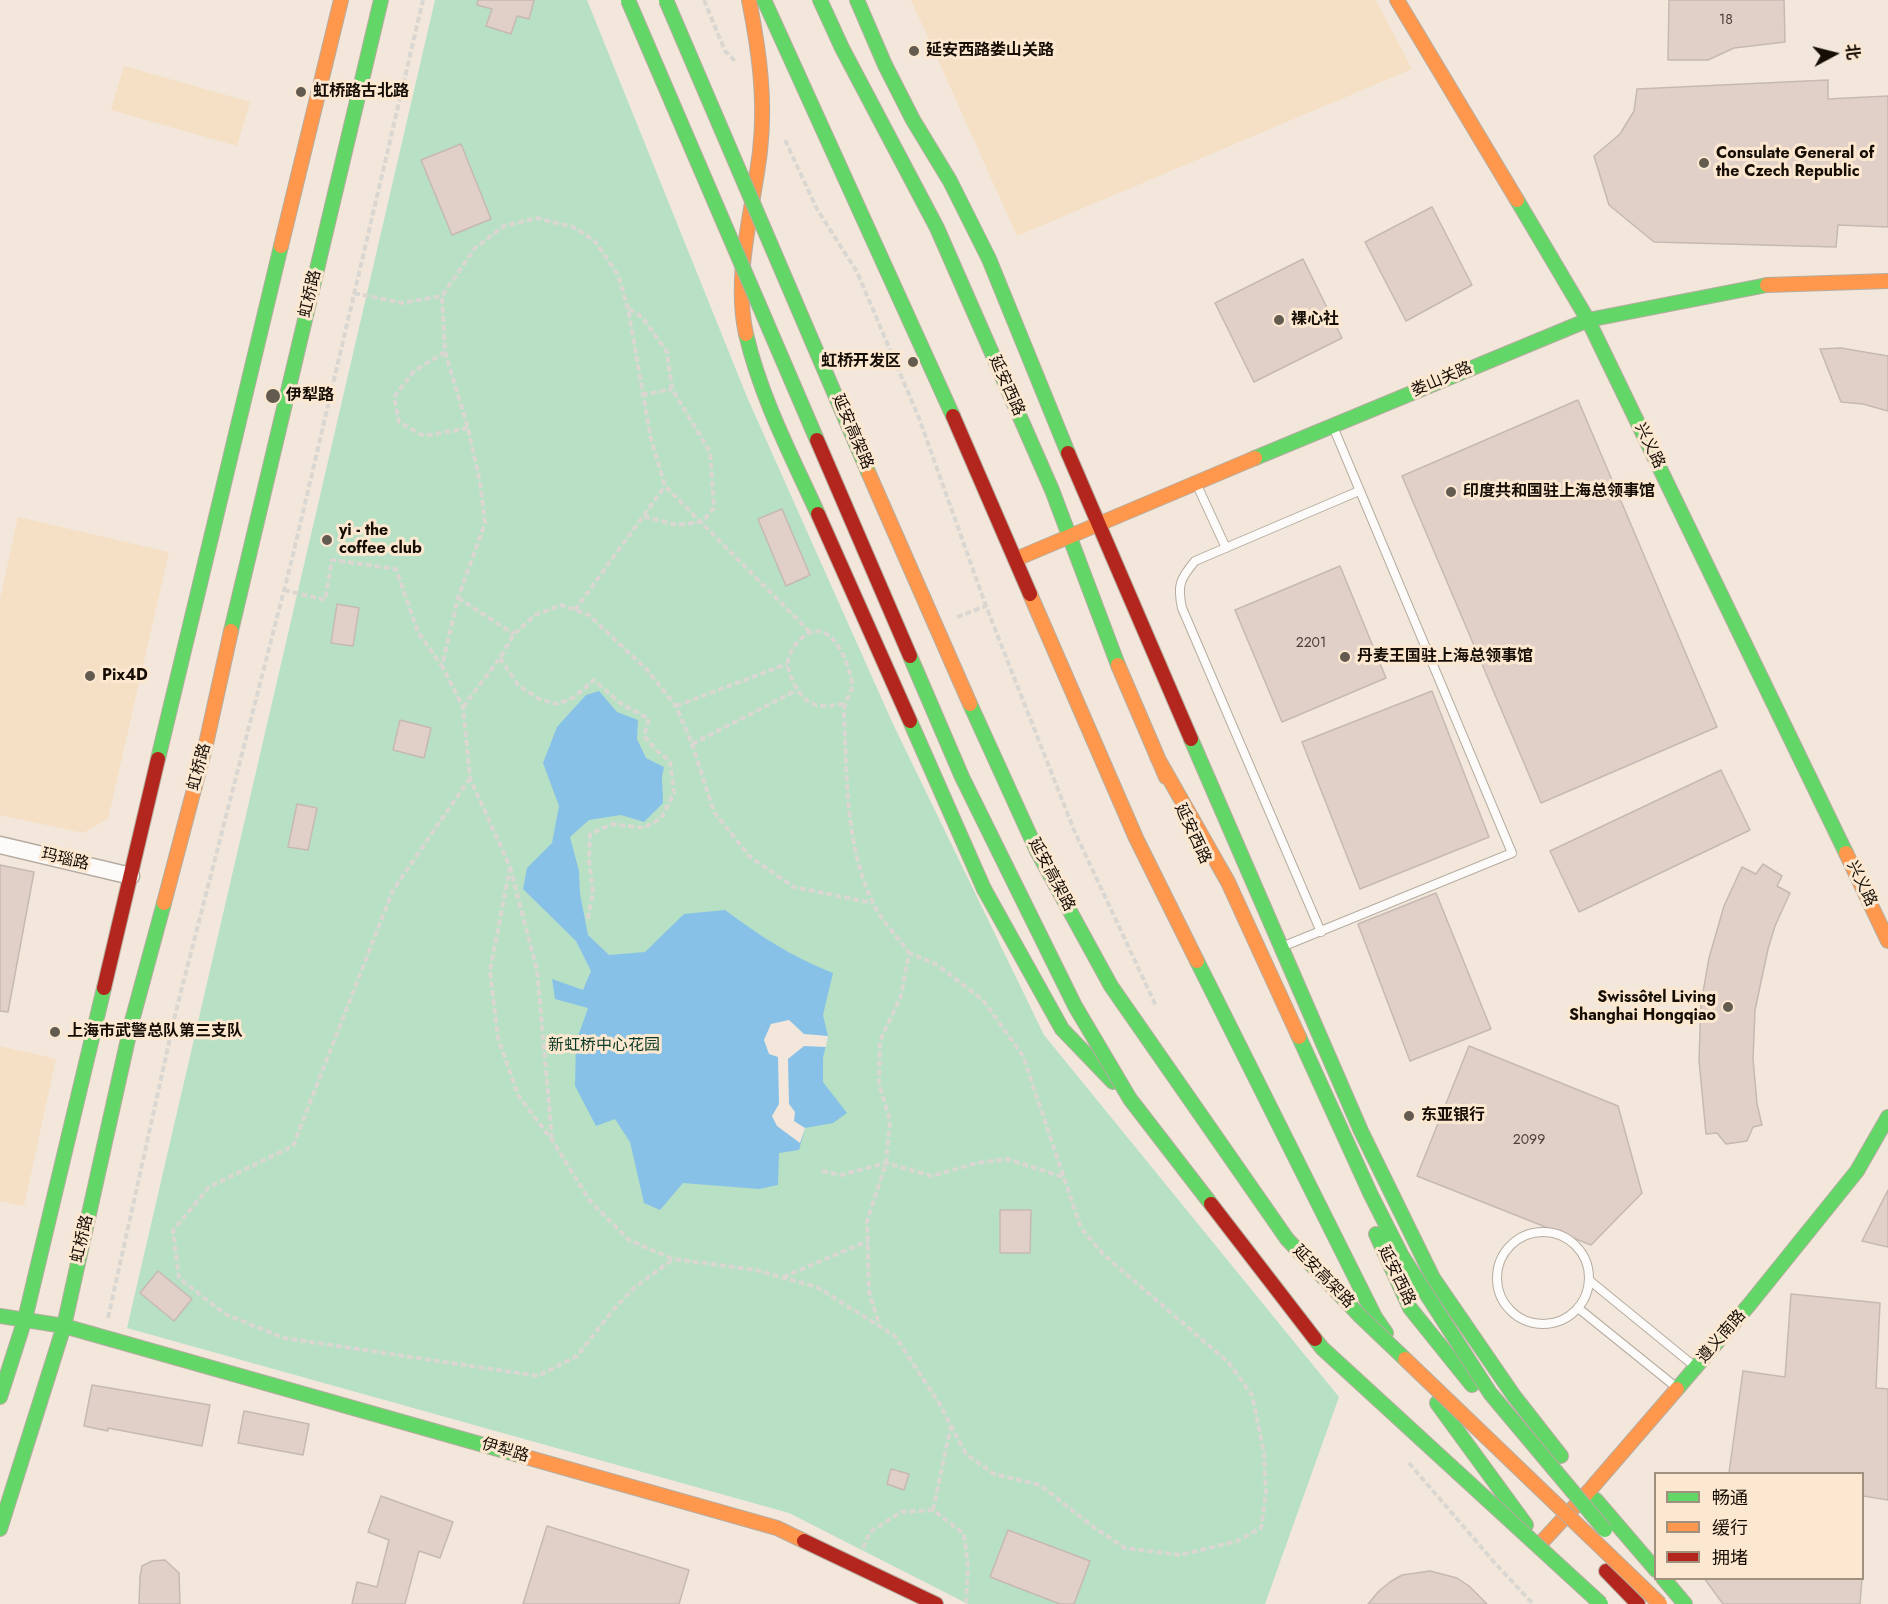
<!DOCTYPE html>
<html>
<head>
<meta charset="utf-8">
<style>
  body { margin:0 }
  #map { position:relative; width:1888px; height:1604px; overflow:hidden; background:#f2e7da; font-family:Jost,"Noto Sans SC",sans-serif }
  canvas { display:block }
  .legend { position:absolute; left:1654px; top:1472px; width:210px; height:108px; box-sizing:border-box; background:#fce8d0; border:2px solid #a0917f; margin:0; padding:8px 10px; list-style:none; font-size:18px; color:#160e05 }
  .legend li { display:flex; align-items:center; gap:12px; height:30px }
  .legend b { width:30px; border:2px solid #a0917f }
  .north { position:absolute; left:1804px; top:24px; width:60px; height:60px; -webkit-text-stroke:4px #fce8d0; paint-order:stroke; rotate:83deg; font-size:16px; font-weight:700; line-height:24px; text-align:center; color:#160e05 }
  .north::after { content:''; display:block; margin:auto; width:21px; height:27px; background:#160e05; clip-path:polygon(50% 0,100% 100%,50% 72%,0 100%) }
</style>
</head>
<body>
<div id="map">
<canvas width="1888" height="1604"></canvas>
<ul class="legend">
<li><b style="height:8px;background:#63d668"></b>畅通</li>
<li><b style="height:8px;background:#ff974d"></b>缓行</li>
<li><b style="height:8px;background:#b3261e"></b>拥堵</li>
</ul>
<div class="north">北</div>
</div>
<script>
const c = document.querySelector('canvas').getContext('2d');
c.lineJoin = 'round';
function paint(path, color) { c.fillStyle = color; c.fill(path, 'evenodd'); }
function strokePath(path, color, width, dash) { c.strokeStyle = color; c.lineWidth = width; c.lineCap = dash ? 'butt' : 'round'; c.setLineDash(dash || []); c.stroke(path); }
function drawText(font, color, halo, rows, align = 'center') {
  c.font = font + ' Jost,"Noto Sans SC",sans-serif'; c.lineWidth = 6; c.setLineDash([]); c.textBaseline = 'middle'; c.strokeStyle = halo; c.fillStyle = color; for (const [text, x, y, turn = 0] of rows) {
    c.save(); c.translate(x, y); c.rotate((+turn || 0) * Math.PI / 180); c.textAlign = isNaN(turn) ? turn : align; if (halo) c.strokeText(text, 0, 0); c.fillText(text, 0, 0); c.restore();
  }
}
paint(new Path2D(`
  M 911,0 L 1376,0 L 1412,69 L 1017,236 Z
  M 124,66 L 250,102 L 237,146 L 111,110 Z
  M 18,517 L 169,552 L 108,819 L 83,833 L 0,815 L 0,599 Z
  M 0,1046 L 56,1059 L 24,1206 L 0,1201 Z`), '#f5e0c6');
paint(new Path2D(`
  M 435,0 L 587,0 L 747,397 L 893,724 L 1044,1035 L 1339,1397 L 1265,1604 L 968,1604 L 789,1513 L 127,1328 Z`), '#b8e0c4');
paint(new Path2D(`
  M 599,691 L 617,712 L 638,720 L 637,739 L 646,758 L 664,767 L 662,777 L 663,803 L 644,822 L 621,815 L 589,820 L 570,837 L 579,871 L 580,894 L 588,935 L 609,955 L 645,952 L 684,914 L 725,910 C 760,936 792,957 833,973 L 823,1015 L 828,1036 L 823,1058 L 823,1082 L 847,1113 L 833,1123 L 805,1128 L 799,1150 L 779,1153 L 778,1185 L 759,1189 L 683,1183 L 660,1210 L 644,1203 L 630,1142 L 615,1119 L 596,1126 L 575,1086 L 576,1042 L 588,1008 L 555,999 L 552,979 L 583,990 L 591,971 L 576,941 L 523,889 L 527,868 L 552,843 L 559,806 L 543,763 L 557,727 L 586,695 Z`), '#88c1e8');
paint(new Path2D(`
  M 789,1020 L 804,1034 L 828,1036 L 826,1047 L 804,1046 L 788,1059 L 789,1104 L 795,1112 L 794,1121 L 805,1128 L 800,1143 L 777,1126 L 772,1116 L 779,1104 L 778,1057 L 769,1054 L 764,1040 L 771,1024 Z`), '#f2e7da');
const building = new Path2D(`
  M 478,0 L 534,0 L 529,19 L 517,16 L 511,34 L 486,26 L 492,9 L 477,5 Z
  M 1669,0 L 1784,0 L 1785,42 L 1734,48 L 1708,60 L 1668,60 Z
  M 1828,80 L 1828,99 L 1888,96 L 1888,227 L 1838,225 L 1836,247 L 1654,242 L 1609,205 L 1594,156 L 1620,134 L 1634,111 L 1637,89 Z
  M 461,144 L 491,219 L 452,235 L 421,160 Z
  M 1432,207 L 1472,285 L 1406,321 L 1365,242 Z
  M 1303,259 L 1342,338 L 1254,382 L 1215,303 Z
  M 1841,348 L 1888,356 L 1888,411 L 1863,404 L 1841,402 L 1820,349 Z
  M 1578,400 L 1717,727 L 1541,803 L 1402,476 Z
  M 782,509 L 810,575 L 786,586 L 758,519 Z
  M 1340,566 L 1386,678 L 1282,722 L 1235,610 Z
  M 337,604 L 359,608 L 353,646 L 331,643 Z
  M 1432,691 L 1489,837 L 1360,889 L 1302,742 Z
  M 400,720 L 431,728 L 424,758 L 393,750 Z
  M 1721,770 L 1750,830 L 1579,912 L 1550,851 Z
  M 297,804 L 317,808 L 308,850 L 288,847 Z
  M 1763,864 L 1782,876 L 1777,886 L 1790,893 L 1775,926 L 1768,949 L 1755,1010 L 1753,1059 L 1757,1104 L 1762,1125 L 1753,1127 L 1747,1141 L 1726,1144 L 1717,1133 L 1706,1134 L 1699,1060 L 1701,1004 L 1709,958 L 1724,906 L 1742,867 L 1756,874 Z
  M 0,865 L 34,872 L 8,1012 L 0,1011 Z
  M 1436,893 L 1491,1029 L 1410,1061 L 1358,924 Z
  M 1469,1046 L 1618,1106 L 1642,1193 L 1591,1245 L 1417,1176 Z
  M 1888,1190 L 1888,1247 L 1862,1241 Z
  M 1000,1210 L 1031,1210 L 1030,1253 L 1000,1253 Z
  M 158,1271 L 192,1299 L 174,1321 L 140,1293 Z
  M 1791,1294 L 1880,1303 L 1876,1388 L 1888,1389 L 1888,1500 L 1863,1496 L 1863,1473 L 1729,1473 L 1743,1371 L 1785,1377 Z
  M 92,1385 L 210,1405 L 202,1446 L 108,1428 L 108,1431 L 84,1426 Z
  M 244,1411 L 309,1424 L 303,1455 L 238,1443 Z
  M 891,1469 L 909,1474 L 904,1490 L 887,1484 Z
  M 381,1496 L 453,1522 L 440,1558 L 419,1551 L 405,1604 L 352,1604 L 357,1582 L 377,1587 L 389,1540 L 368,1532 Z
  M 547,1526 L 689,1570 L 679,1604 L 523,1604 Z
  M 1008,1530 L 1090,1561 L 1074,1604 L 1060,1604 L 990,1577 Z
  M 165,1560 L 179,1573 L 180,1604 L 139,1604 L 140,1577 L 142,1566 L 152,1561 Z
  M 1430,1571 L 1457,1578 L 1469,1586 L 1487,1604 L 1368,1604 L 1379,1591 L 1390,1582 L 1402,1575 Z
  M 1704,1578 L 1862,1578 L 1860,1604 L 1723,1604 Z`);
paint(building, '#e1d0c8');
strokePath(building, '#c6b9b2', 1.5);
const lane = new Path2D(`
  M 1196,483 L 1226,548
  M 1321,932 L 1182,608 C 1177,585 1180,579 1195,561 L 1359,491
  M 1284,946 L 1512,853 L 1334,429
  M1497 1278a46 46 0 1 1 92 0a46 46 0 1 1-92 0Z
  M 1589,1280 L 1693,1365
  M 1578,1308 L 1676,1387`);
const street = new Path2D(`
  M 0,845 L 131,876`);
const fast = new Path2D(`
  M 764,0 L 953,416
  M 820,0 L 842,48 L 937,228 L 1052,490 L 1118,665
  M 857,0 L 885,65 L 913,120 L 950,181 L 989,259 L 1068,453
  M 1517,200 L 1588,320 L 1846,853
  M 746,334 C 761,398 791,455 818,514
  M 1255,458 L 1588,320 L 1767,285
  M 231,631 L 381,0
  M 1191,739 L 1361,1131 L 1433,1278 L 1514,1396 L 1561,1456
  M 158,759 L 281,246
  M 984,889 L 1062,1029 L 1113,1082
  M 1197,961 L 1375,1317 L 1386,1333
  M 1299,1037 L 1371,1195 L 1402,1256
  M 1376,1234 L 1410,1308 L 1472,1385
  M 0,1316 L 64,1326 L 526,1457
  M 1677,1389 L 1749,1305 L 1857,1171 L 1888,1117
  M 0,1397 L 25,1319 L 104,988
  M 1437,1403 L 1526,1525
  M 1596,1500 L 1656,1570
  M 0,1529 L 64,1326 L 132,1021 L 164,903
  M 1663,1578 L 1685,1604`);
const slow = new Path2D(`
  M 1397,0 L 1517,200
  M 281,246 L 341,0
  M 1767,285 L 1888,281
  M 746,334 C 733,275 753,211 760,151 C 766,100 759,50 749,0
  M 1016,559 L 1255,458
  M 1030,594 L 1136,838 L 1197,961
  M 1118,665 L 1166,777
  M 1157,757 L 1228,882 L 1299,1037
  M 1846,853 L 1888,941
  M 164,903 L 206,744 L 231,631
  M 526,1457 L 777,1528 L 804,1541
  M 1540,1544 L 1589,1491 L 1677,1389`);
const jam = new Path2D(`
  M 953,416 L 1030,594
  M 1068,453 L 1191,739
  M 104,988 L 158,759
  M 804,1541 L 936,1604
  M 1606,1571 L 1638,1604`);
strokePath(lane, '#b6aca1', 10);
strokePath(street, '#b6aca1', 19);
strokePath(fast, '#b6aca1', 16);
strokePath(slow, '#b6aca1', 16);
strokePath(jam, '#b6aca1', 16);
strokePath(new Path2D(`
  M 704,0 L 725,51 L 735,61
  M 785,140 L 817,209 L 857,272 L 919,418 L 986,606 L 1074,830 L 1156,1006
  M 354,293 L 402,303 L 442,296
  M 629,309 L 642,317 L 667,352 L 672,389 L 710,452 L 714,508 L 702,522 L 677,525 L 642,516
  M 445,352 L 414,371 L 394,397 L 399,422 L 424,436 L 468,428
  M 642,395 L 672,389
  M 284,590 L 325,600 L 332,560 L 396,569 L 418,632 L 441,665
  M 458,598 L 514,634
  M 575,610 L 665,486
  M 957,617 L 986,606
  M 810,632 L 665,486 L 651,439 L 628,309 L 618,275 L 595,241 L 573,227 L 537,218 L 504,226 L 475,248 L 442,296 L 445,352 L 468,428 L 480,482 L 485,523 L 458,598 L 442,666 L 463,707 L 470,778 L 510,867 L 490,971 L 498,1038 L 518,1095 L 552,1140 L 590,1201 L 629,1240 L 673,1259 L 756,1270 L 817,1287 L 895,1336 L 939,1403 L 966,1454 L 994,1474 L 1040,1485 L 1092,1526 L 1125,1548 L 1180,1555 L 1237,1541 L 1261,1528 L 1266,1493 L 1264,1453 L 1252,1395 L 1229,1363 L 1103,1254 L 1081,1228 L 1023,1056 L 983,1000 L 936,964 L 909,953
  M 500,658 L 518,685 L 539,699 L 558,704 L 574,697 L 594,680 L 620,703 L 649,719 L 644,736 L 657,751 L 670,761 L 674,793 L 661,818 L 644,828 L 612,824 L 590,834 L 589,860 L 593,893 L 587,922
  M 844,704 C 833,705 823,708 813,704 C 801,700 787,675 788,663 C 789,651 797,640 807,634 C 833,619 850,666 852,684 C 853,692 844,700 844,713 C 847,777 845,842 872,901 C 880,919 897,936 909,953 L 901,996 L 880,1041 L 879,1084 L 890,1120 L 886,1163 L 867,1221 L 869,1292 L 879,1324
  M 676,706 L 787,664
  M 463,707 L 500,658 L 514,634 L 535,615 L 562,605 L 589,615 L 647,670 L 676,706 L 692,744 L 714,812 L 750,857 L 794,887 L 872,903
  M 692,744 L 797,690
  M 470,778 L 393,890 L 293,1146 L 209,1187 L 173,1231 L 179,1278 L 225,1314 L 284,1338 L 538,1376 L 577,1356 L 614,1309 L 634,1288 L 672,1260
  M 510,867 L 537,970 L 552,1138
  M 822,1171 L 841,1175 L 886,1163 L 932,1176 L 977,1163 L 1007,1159 L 1063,1177
  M 783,1277 L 868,1241
  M 108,1318 L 176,1011 L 292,559 L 423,0
  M 1409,1463 L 1494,1562 L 1533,1604
  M 933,1510 L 951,1426
  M 863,1548 L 870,1532 L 901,1512 L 933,1510 L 964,1534 L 968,1567 L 966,1604`), '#dad7d2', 4, [6, 3]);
strokePath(lane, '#fdfbf9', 8);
strokePath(street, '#fdfbf9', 16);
strokePath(fast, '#63d668', 14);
strokePath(slow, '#ff974d', 14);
strokePath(jam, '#b3261e', 14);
const fastBridge = new Path2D(`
  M 628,0 L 817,440
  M 666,0 L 869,474
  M 910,656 L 962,777 L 1075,1006 L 1130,1099 L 1211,1204
  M 970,704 L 1037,851 L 1111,986 L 1287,1239 L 1360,1316 L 1405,1359
  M 910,721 L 984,889
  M 1402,1256 L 1490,1393 L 1605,1530
  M 1315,1339 L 1322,1348 L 1601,1604`);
const slowBridge = new Path2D(`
  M 869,474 L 970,704
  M 1405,1359 L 1660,1604`);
const jamBridge = new Path2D(`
  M 817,440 L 910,656
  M 818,514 L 910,721
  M 1211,1204 L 1315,1339`);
strokePath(fastBridge, '#b6aca1', 16, []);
strokePath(slowBridge, '#b6aca1', 16, []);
strokePath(jamBridge, '#b6aca1', 16, []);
strokePath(fastBridge, '#63d668', 14);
strokePath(slowBridge, '#ff974d', 14);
strokePath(jamBridge, '#b3261e', 14);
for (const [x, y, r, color] of [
  [914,51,6,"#635a50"],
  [301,92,6,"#635a50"],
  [1704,163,6,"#635a50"],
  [1279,320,6,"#635a50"],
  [913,362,6,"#635a50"],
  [273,396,8,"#635a50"],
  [1451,492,6,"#635a50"],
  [327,540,6,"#635a50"],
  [1345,657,6,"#635a50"],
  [90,676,6,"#635a50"],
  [1728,1007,6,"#635a50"],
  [55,1032,6,"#635a50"],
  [1409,1116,6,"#635a50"]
]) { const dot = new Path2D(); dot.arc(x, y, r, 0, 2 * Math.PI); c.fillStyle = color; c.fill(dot); strokePath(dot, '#fce8d0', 2); }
drawText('14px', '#4b4038', null, [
  ["18",1726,21],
  ["2201",1311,644],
  ["2099",1529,1141]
]);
drawText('bold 16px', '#160e05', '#fce8d0', [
  ["延安西路娄山关路",926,51],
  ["虹桥路古北路",313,92],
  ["Consulate General of",1716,154],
  ["the Czech Republic",1716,172],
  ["裸心社",1291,320],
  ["虹桥开发区",901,362,"right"],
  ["伊犁路",286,396],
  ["印度共和国驻上海总领事馆",1463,492],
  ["yi - the",339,531],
  ["coffee club",339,549],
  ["丹麦王国驻上海总领事馆",1357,657],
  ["Pix4D",102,676],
  ["Swissôtel Living",1716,998,"right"],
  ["Shanghai Hongqiao",1716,1016,"right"],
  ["上海市武警总队第三支队",67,1032],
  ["东亚银行",1421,1116]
], 'left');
drawText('16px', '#160e05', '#fce8d0', [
  ["虹桥路",311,294,-77],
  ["娄山关路",1442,380,-23],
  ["延安西路",1006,386,66],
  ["延安高架路",852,432,67],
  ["兴义路",1649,446,64],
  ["虹桥路",200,767,-75],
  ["延安西路",1192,834,65],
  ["玛瑙路",65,860,13],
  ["延安高架路",1051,875,62],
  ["兴义路",1861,884,64],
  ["虹桥路",83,1239,-77],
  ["延安西路",1396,1276,64],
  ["延安高架路",1323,1277,46],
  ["遵义南路",1722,1337,-49],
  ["伊犁路",505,1451,16]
]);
drawText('16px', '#0a3a26', '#fce8d0', [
  ["新虹桥中心花园",604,1046]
]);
</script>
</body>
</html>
